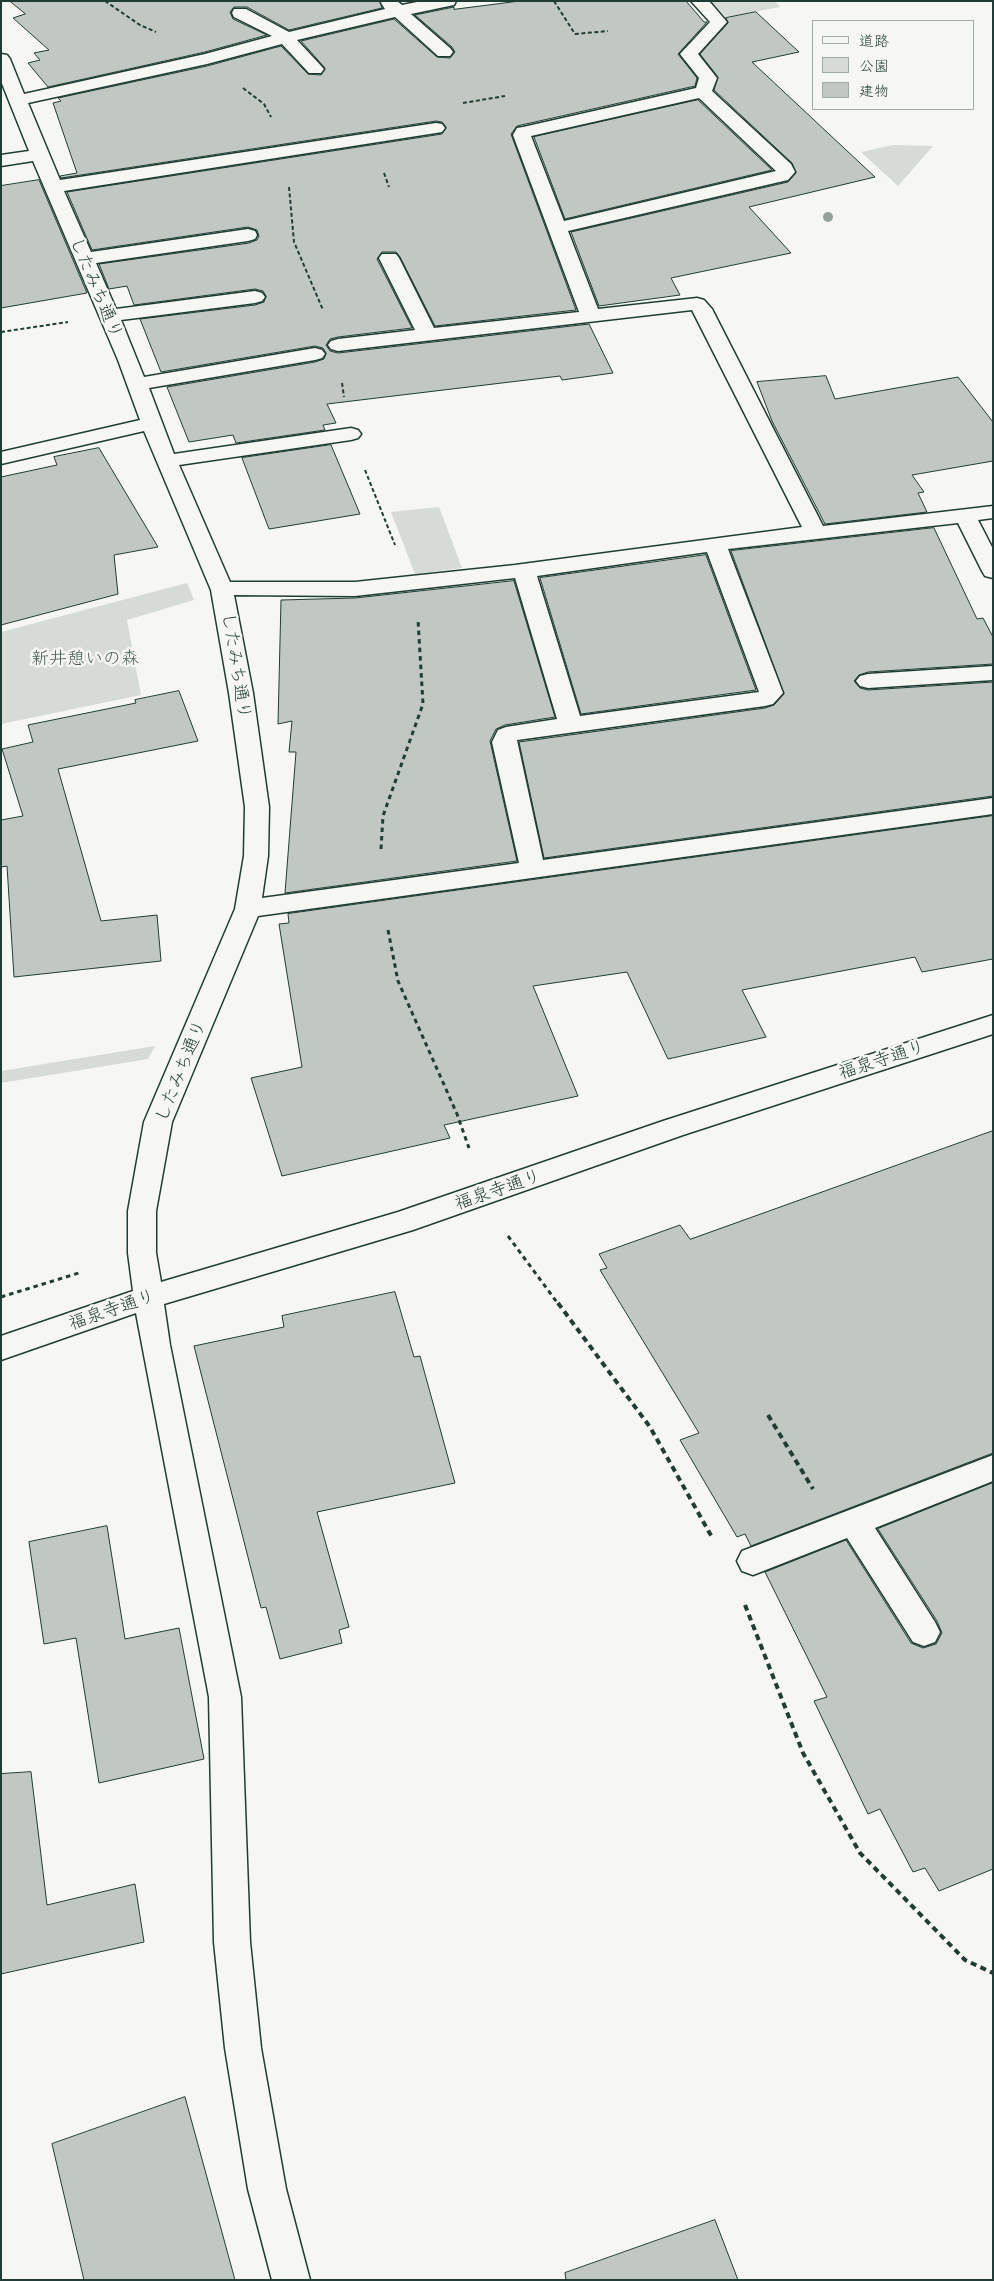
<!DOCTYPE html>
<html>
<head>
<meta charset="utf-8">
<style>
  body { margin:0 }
  #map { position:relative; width:994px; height:2281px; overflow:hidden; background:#f6f6f2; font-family:"Comic Neue","Klee One",sans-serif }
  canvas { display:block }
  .frame { position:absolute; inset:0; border:2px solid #1f3d34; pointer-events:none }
  .legend { position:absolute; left:812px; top:20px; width:162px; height:90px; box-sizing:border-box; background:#f6f6f2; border:1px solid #a0aca6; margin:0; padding:6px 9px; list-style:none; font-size:15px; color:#1f3d34 }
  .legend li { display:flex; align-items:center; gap:10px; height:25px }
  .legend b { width:25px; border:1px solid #a0aca6 }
</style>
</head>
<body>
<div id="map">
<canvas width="994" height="2281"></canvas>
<div class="frame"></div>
<ul class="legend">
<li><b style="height:6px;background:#f6f6f2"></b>道路</li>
<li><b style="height:14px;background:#d6dbd6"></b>公園</li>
<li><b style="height:14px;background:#c1c8c3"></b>建物</li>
</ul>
</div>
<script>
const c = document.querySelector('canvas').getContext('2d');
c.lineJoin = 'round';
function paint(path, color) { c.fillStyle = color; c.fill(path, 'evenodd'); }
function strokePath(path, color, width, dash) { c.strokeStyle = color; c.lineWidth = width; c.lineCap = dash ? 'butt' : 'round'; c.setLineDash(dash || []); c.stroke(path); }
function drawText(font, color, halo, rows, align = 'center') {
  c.font = font + ' "Comic Neue","Klee One",sans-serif'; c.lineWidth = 5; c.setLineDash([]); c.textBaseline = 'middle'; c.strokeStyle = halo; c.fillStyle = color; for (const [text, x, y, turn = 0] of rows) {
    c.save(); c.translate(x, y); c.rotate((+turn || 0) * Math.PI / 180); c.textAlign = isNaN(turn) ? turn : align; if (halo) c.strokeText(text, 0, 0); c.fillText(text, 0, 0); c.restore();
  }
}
paint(new Path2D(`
  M 710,1 L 775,1 L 780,7 L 726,17 Z
  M 893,145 L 933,146 L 898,186 L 861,152 Z
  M 439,507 L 462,568 L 415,574 L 391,512 Z
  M 187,583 L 194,600 L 127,620 L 141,695 L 1,724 L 1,632 Z
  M 155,1046 L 148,1059 L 1,1083 L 1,1071 Z`), '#d6dbd6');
const building = new Path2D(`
  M 10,1 L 380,1 L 382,8 L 289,30 L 247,7 L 234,7 L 230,12 L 233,19 L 267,35 L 205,52 L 48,87 L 28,63 L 40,60 L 34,53 L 49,50 L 13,18 L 25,14 Z
  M 520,1 L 686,1 L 704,22 L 707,22 L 678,54 L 697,78 L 695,86 L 517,126 L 511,134 L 576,310 L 435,326 L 400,257 L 396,252 L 382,252 L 377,259 L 412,328 L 338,337 L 330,339 L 326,345 L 330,351 L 338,353 L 589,324 L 613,373 L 562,380 L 560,376 L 327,404 L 336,423 L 323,425 L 325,430 L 236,443 L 233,435 L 189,442 L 167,387 L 315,362 L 324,359 L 326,353 L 323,348 L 315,346 L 161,372 L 140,319 L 255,305 L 264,302 L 266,296 L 263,291 L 255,289 L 134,305 L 127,286 L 109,289 L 99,264 L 249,243 L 257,240 L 259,236 L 257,230 L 248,227 L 92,250 L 67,192 L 442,134 L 446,127 L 442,122 L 436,121 L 61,178 L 60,176 L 77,173 L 53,103 L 61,101 L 58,98 L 207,66 L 281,46 L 308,74 L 321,75 L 325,68 L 301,41 L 394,19 L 437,57 L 450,58 L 455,52 L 452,47 L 415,15 L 454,7 L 454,9 Z
  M 756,12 L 799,52 L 752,62 L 875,177 L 749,207 L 791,253 L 671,278 L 680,295 L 599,306 L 571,232 L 788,182 L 796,173 L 792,163 L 714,90 L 718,77 L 700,54 L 728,23 L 726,18 Z
  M 698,100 L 772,170 L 565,219 L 534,137 Z
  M 39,180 L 87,293 L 1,308 L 1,186 Z
  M 826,376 L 835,399 L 958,377 L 993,422 L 993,461 L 912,475 L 924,492 L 918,493 L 927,512 L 825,524 L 772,421 L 757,382 Z
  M 331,445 L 360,514 L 269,529 L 242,458 Z
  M 99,448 L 158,547 L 114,555 L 118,594 L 1,625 L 1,477 L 57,465 L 54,457 Z
  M 934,528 L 977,619 L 983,618 L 993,637 L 993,664 L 868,672 L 859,675 L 854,681 L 860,688 L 868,690 L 993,682 L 993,796 L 544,858 L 519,742 L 765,708 L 774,705 L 784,694 L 731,551 Z
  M 706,555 L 756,690 L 581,714 L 540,578 Z
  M 514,581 L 555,717 L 505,725 L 496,729 L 490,741 L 517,861 L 285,893 L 296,752 L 289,752 L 292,721 L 278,724 L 281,600 L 355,598 Z
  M 179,691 L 198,741 L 58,769 L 101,921 L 157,915 L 161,961 L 14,977 L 7,866 L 1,867 L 1,820 L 23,816 L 2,749 L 33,742 L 28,725 L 136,703 L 135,700 Z
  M 993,816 L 993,959 L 922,972 L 915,957 L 742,990 L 766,1037 L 668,1059 L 627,972 L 533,986 L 578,1096 L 444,1125 L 450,1138 L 282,1176 L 251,1078 L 302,1067 L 279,924 L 289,923 L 288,914 Z
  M 993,1131 L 993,1453 L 751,1546 L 745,1534 L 737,1537 L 680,1440 L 699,1433 L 600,1270 L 607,1268 L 599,1254 L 680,1225 L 690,1239 Z
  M 395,1292 L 414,1357 L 420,1356 L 455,1483 L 317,1512 L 349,1627 L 339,1630 L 342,1643 L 280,1659 L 266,1607 L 261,1608 L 194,1346 L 284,1327 L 282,1316 Z
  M 993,1483 L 993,1869 L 939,1891 L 925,1868 L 913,1872 L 880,1809 L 868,1814 L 814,1701 L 827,1697 L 765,1572 L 846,1540 L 911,1643 L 923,1648 L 936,1644 L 942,1633 L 937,1621 L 878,1529 Z
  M 107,1526 L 125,1639 L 179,1628 L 204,1759 L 99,1783 L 76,1638 L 44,1644 L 29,1542 Z
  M 31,1772 L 47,1905 L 135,1884 L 144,1942 L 1,1974 L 1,1774 Z
  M 185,2097 L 235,2280 L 84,2280 L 52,2144 Z
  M 715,2220 L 738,2280 L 566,2280 L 565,2273 Z`);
paint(building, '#c1c8c3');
strokePath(building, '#1f3d34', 1);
const minor = new Path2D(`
  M 382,1 L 397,1 L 402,5 L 422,1 L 456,1 L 454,5 L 411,14 L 450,48 L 453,52 L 450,56 L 438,56 L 395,17 L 297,40 L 324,69 L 321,73 L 309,73 L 282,44 L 207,64 L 28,103 L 60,180 L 436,123 L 442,124 L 445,128 L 442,132 L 436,133 L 64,191 L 91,252 L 248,229 L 255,231 L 257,235 L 255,239 L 248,241 L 96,263 L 116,309 L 255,291 L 262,293 L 265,297 L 262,301 L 255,303 L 121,320 L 144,377 L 315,348 L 322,350 L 325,354 L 322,358 L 315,360 L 149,388 L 174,454 L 351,428 L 358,430 L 361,434 L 358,438 L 351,440 L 179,465 L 230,582 L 355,582 L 515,565 L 802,527 L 692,310 L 338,351 L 331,349 L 328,345 L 331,341 L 338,339 L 415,330 L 379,258 L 382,254 L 396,254 L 399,258 L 434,328 L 579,312 L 513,135 L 517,128 L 523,127 L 696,88 L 699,78 L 680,54 L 710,22 L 691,1 L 709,1 L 727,22 L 698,54 L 717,78 L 712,91 L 791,164 L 795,172 L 788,180 L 568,231 L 598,309 L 697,298 L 704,300 L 712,309 L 823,526 L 993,506 L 993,518 L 978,520 L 993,549 L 993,578 L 985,576 L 982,571 L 958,523 L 728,549 L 783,693 L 773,704 L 765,706 L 517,740 L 543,860 L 993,798 L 993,814 L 258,916 L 172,1122 L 156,1211 L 156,1253 L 161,1282 L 398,1212 L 663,1121 L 993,1015 L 993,1034 L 683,1135 L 413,1230 L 164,1304 L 170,1345 L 241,1697 L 250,1942 L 261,2048 L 286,2189 L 310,2280 L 272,2280 L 248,2189 L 225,2048 L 214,1942 L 209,1697 L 136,1313 L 1,1360 L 1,1336 L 133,1291 L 128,1253 L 128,1211 L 144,1122 L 235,909 L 244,856 L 245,807 L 229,693 L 211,590 L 144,431 L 1,464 L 1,452 L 140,420 L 118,360 L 33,161 L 1,166 L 1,155 L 29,151 L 1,81 L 1,54 L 7,55 L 10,59 L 24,94 L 205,54 L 272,36 L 234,17 L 232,13 L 234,9 L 246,9 L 289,32 L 385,9 L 381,3 ZM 699,98 L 776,171 L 564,221 L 531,136 ZM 707,552 L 759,692 L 580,716 L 537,576 ZM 515,578 L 557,719 L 506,727 L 498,730 L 492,742 L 519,863 L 262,898 L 268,856 L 269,807 L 253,693 L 234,595 L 355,596 Z
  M 993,666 L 993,680 L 868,688 L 860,686 L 856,681 L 860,676 L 868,674 Z
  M 993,1455 L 993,1481 L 875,1528 L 935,1622 L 940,1632 L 935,1642 L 924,1646 L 913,1642 L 847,1538 L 753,1575 L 742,1571 L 737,1561 L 742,1551 Z`);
strokePath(minor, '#1f3d34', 3);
strokePath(new Path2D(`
  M 105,1 L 140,25 L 156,32
  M 554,1 L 575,34 L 608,31
  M 243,88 L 264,104 L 271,117
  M 463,103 L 505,96
  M 384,173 L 389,187
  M 289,187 L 294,242 L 323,310
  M 1,332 L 68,322
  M 342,383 L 344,397
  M 365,470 L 395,545`), '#1f3d34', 2, [4, 2.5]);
strokePath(new Path2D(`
  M 381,849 L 383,816 L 423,704 L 418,620
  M 388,930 L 398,981 L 457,1114 L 469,1148
  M 508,1236 L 559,1305
  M 1,1297 L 82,1272`), '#1f3d34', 3, [4.5, 4]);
strokePath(new Path2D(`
  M 558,1303 L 650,1427 L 713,1539
  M 768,1415 L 813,1489
  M 745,1605 L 803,1753 L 860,1853 L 965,1960 L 993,1973`), '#1f3d34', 4, [6, 4.5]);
paint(minor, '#f6f6f2');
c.fillStyle = '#94a29b';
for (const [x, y] of [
  [828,217]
]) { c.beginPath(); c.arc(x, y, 5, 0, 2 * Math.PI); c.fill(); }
drawText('18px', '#1f3d34', '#f6f6f2', [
  ["したみち通り",96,288,67],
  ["したみち通り",236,666,81],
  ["福泉寺通り",882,1060,-18],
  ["したみち通り",181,1071,-68],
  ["福泉寺通り",498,1190,-19],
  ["福泉寺通り",112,1310,-19]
]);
drawText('18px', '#445d54', '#f6f6f2', [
  ["新井憩いの森",85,659]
]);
</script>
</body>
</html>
